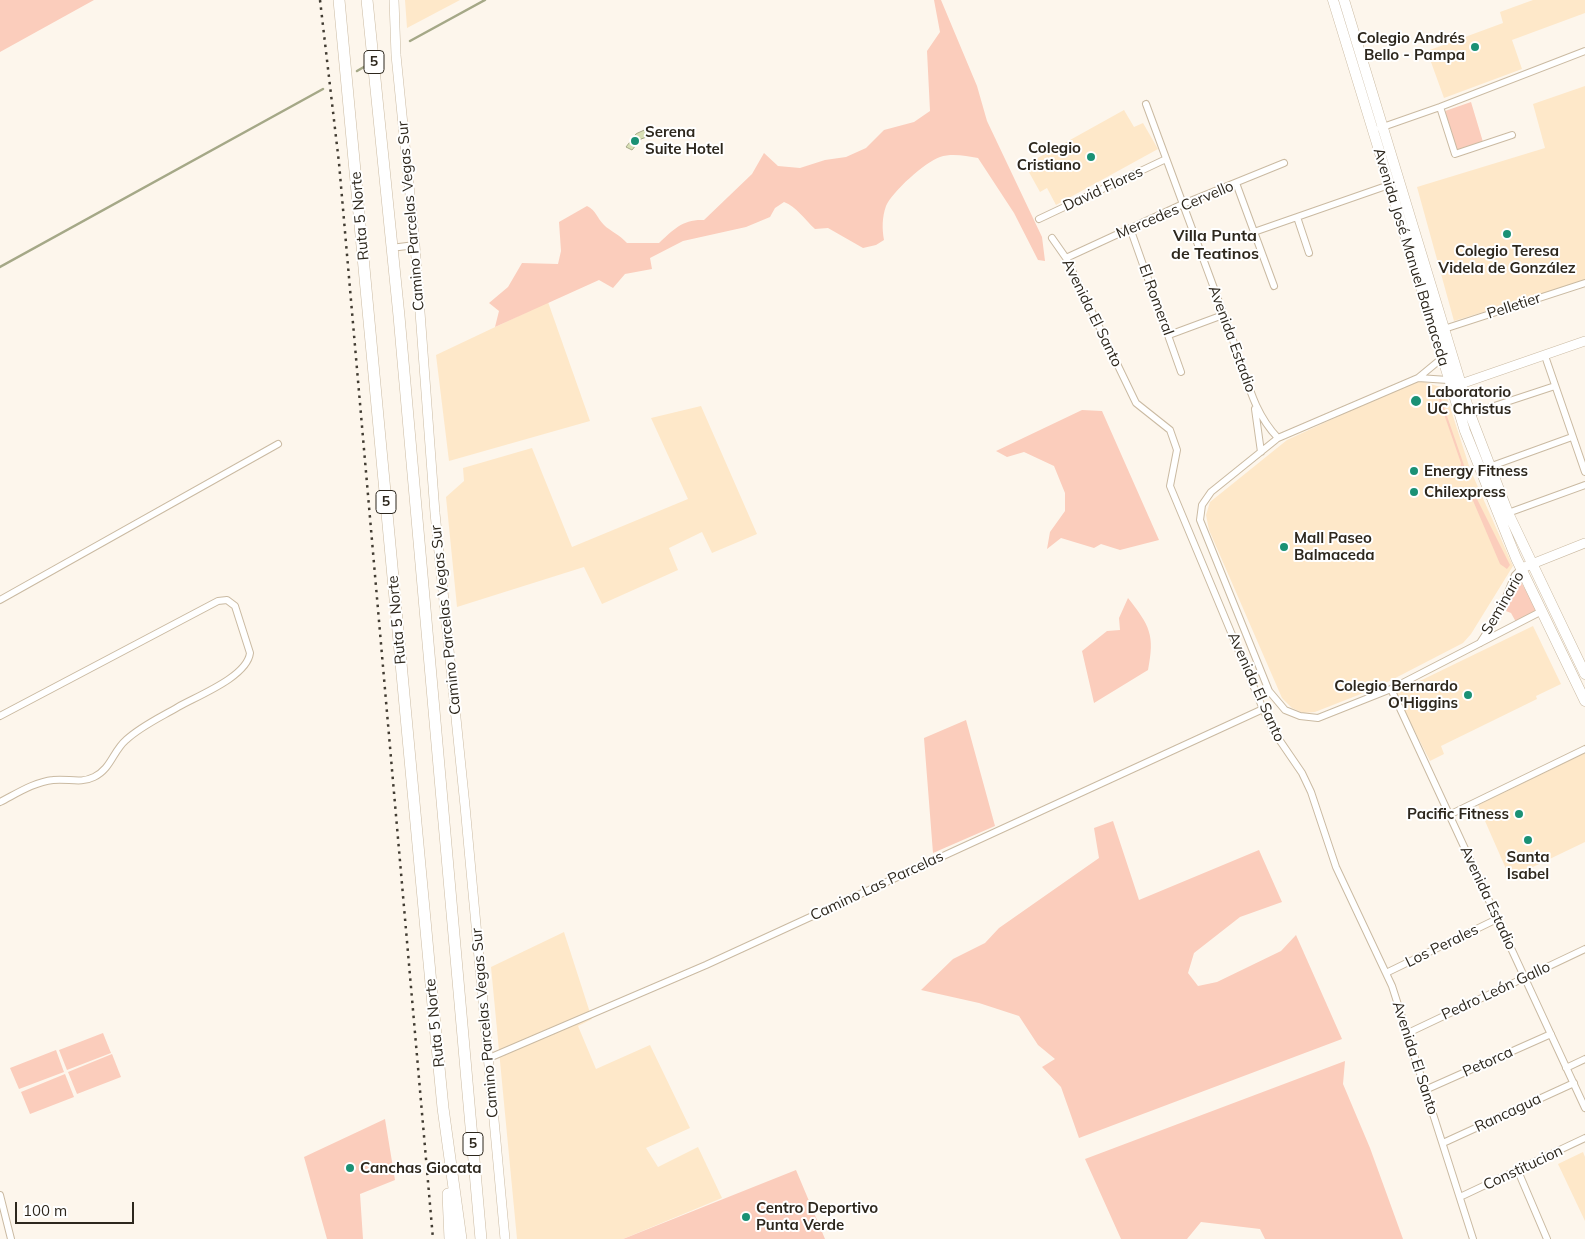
<!DOCTYPE html>
<html>
<head>
<meta charset="utf-8">
<style>
  body { margin:0 }
  #map { position:relative; width:1585px; height:1239px; overflow:hidden; background:#fdf6ec; font-family:Mulish,sans-serif }
  canvas { display:block }
  .scale { position:absolute; left:15px; top:1202px; width:119px; height:22px; box-sizing:border-box; border:2px solid #2d271d; border-top:0; padding-left:6px; font-size:15px; line-height:18px; white-space:nowrap; color:#2d271d; -webkit-text-stroke:4px #fff; paint-order:stroke }
</style>
</head>
<body>
<div id="map">
<canvas width="1585" height="1239"></canvas>
<div class="scale">100 m</div>
</div>
<script>
const c = document.querySelector('canvas').getContext('2d');
c.lineJoin = 'round';
function paint(path, color) { c.fillStyle = color; c.fill(path, 'evenodd'); }
function strokePath(path, color, width, dash) { c.strokeStyle = color; c.lineWidth = width; c.lineCap = dash ? 'butt' : 'round'; c.setLineDash(dash || []); c.stroke(path); }
function drawText(font, color, halo, rows, align = 'center') {
  c.font = font + ' Mulish,sans-serif'; c.lineWidth = 4; c.setLineDash([]); c.textBaseline = 'middle'; c.strokeStyle = halo; c.fillStyle = color; for (const [text, x, y, turn = 0] of rows) {
    c.save(); c.translate(x, y); c.rotate((+turn || 0) * Math.PI / 180); c.textAlign = isNaN(turn) ? turn : align; if (halo) c.strokeText(text, 0, 0); c.fillText(text, 0, 0); c.restore();
  }
}
paint(new Path2D(`
  M 405,0 L 460,0 L 407,28 Z
  M 1533,0 L 1585,0 L 1585,13 L 1512,40 L 1522,69 L 1444,98 L 1427,51 L 1503,23 L 1500,12 Z
  M 1585,86 L 1585,281 L 1454,321 L 1417,187 L 1545,148 L 1533,104 Z
  M 1124,110 L 1134,127 L 1143,123 L 1158,149 L 1056,205 L 1047,188 L 1040,192 L 1025,165 Z
  M 548,302 L 590,421 L 449,461 L 436,355 Z
  M 1417,380 L 1444,388 L 1470,469 L 1513,566 L 1471,634 L 1463,643 L 1376,688 L 1315,712 L 1303,713 L 1292,708 L 1282,698 L 1209,530 L 1206,515 L 1210,502 L 1287,440 Z
  M 701,406 L 757,534 L 712,553 L 702,532 L 669,548 L 678,570 L 602,604 L 584,567 L 457,607 L 446,497 L 464,481 L 463,468 L 532,448 L 572,547 L 688,499 L 651,418 Z
  M 1533,626 L 1561,684 L 1536,696 L 1537,699 L 1441,746 L 1444,754 L 1430,761 L 1395,693 Z
  M 1585,753 L 1585,842 L 1510,878 L 1478,805 Z
  M 564,932 L 592,1019 L 578,1026 L 596,1069 L 650,1045 L 690,1128 L 646,1148 L 658,1167 L 698,1147 L 722,1198 L 623,1239 L 517,1239 L 491,967 Z
  M 1583,1152 L 1585,1157 L 1585,1221 L 1558,1164 Z`), '#fee8c9');
paint(new Path2D(`
  M 0,0 L 94,0 L 0,52 Z
  M 934,0 L 941,0 L 977,86 L 987,121 L 1042,237 L 1045,261 L 1038,260 L 1014,213 L 978,158 C 966,156 952,153 940,157 C 925,162 892,192 886,206 C 882,217 882,229 884,240 L 876,245 L 863,248 L 828,228 L 815,229 C 805,220 796,206 784,202 L 775,208 L 770,217 L 746,227 L 683,241 L 650,258 L 652,269 L 625,274 L 613,288 L 599,280 L 495,327 L 499,311 L 489,303 L 508,287 L 522,263 L 558,264 L 561,251 L 559,222 L 587,206 C 596,210 597,218 604,225 C 610,231 619,234 627,243 L 659,243 C 674,229 683,219 704,220 L 752,174 L 764,153 L 778,166 L 800,168 L 825,160 L 846,157 L 866,148 L 884,130 L 914,122 L 930,111 L 927,51 L 940,32 Z
  M 1471,102 L 1483,142 L 1457,150 L 1445,111 Z
  M 1438,390 L 1466,471 L 1463,473 L 1460,469 L 1461,463 L 1436,391 Z
  M 1082,410 L 1102,411 L 1159,540 L 1120,550 L 1101,544 L 1094,548 L 1061,538 L 1047,549 L 1050,532 L 1065,511 L 1065,493 L 1054,466 L 1024,452 L 1007,457 L 996,451 Z
  M 1474,493 L 1510,565 L 1507,569 L 1500,564 L 1471,496 Z
  M 1520,580 L 1537,611 L 1516,622 L 1511,613 L 1506,611 Z
  M 1128,598 C 1150,626 1155,635 1148,670 L 1094,703 L 1082,651 L 1107,631 L 1120,630 L 1119,618 Z
  M 966,720 L 995,826 L 933,853 L 924,738 Z
  M 1113,821 L 1139,900 L 1259,850 L 1282,902 L 1240,917 L 1194,953 L 1188,973 L 1198,986 L 1217,982 L 1281,951 L 1296,935 L 1342,1039 L 1079,1138 L 1061,1087 L 1042,1067 L 1055,1059 L 1038,1045 L 1019,1016 L 979,1003 L 921,990 L 953,959 L 985,943 L 999,928 L 1099,858 L 1094,828 Z
  M 103,1033 L 111,1053 L 67,1070 L 59,1050 Z
  M 56,1050 L 64,1072 L 19,1089 L 10,1068 Z
  M 112,1054 L 121,1077 L 77,1094 L 68,1072 Z
  M 1345,1061 L 1343,1084 L 1370,1148 L 1403,1239 L 1265,1239 L 1260,1229 L 1201,1222 L 1187,1239 L 1121,1239 L 1085,1159 Z
  M 65,1074 L 74,1097 L 30,1114 L 21,1092 Z
  M 385,1119 L 395,1180 L 360,1194 L 363,1239 L 327,1239 L 304,1157 Z
  M 796,1170 L 825,1239 L 623,1239 Z`), '#fbcdbc');
const water = new Path2D(`
  M 652,127 L 655,134 L 641,139 L 632,150 L 626,147 L 636,134 Z`);
paint(water, '#d9e0b5');
strokePath(water, '#a5a887', 1);
strokePath(new Path2D(`
  M 410,41 L 485,0
  M 357,71 L 369,64
  M 0,267 L 323,89`), '#a5a887', 2.5);
const street = new Path2D(`
  M 1146,104 C 1175,183 1205,263 1234,343 C 1247,377 1252,411 1278,438
  M 1440,107 L 1455,154 L 1512,135
  M 1380,128 L 1440,107 L 1585,51
  M 1236,183 L 1274,286
  M 1297,217 L 1309,253
  M 1039,219 L 1166,159
  M 1130,228 L 1181,372
  M 1254,232 L 1389,185
  M 1052,238 L 1066,258 L 1136,403 L 1170,430 L 1177,450 L 1170,486 L 1263,709 L 1274,732 L 1302,773 L 1311,792 L 1336,867 L 1392,986 L 1473,1239
  M 391,248 L 415,245
  M 1066,258 L 1183,204 L 1284,163
  M 1444,329 L 1585,283
  M 1169,335 L 1223,315
  M 1545,356 L 1585,472
  M 1441,359 L 1418,378 L 1278,438 L 1211,492 L 1202,505 L 1200,520 L 1269,691 L 1285,710 L 1300,716 L 1318,718 L 1391,689 L 1542,611
  M 1418,378 L 1448,380
  M 1255,409 L 1261,452
  M 1470,414 L 1555,386
  M 1489,467 L 1572,437
  M 1508,513 L 1585,485
  M 0,600 L 278,444
  M 1480,643 L 1500,612 L 1515,575 L 1522,568
  M 1391,689 L 1585,1108
  M 0,716 L 218,601 L 227,600 L 235,606 L 250,653 C 247,677 197,696 178,707 C 161,717 141,726 126,740 C 113,751 111,769 94,777 C 80,784 68,778 53,780 C 34,782 16,794 0,802
  M 1449,815 L 1585,749
  M 1386,973 L 1497,919
  M 1408,1033 L 1585,949
  M 489,1058 L 706,965 L 1263,709
  M 1566,1068 L 1585,1059
  M 1425,1090 L 1551,1034
  M 1443,1143 L 1574,1083
  M 1518,1171 L 1547,1239
  M 0,1195 L 11,1239
  M 1460,1197 L 1585,1138`);
const secondary = new Path2D(`
  M 394,0 L 396,55 L 415,245 L 435,513 L 465,806 L 505,1239
  M 1455,386 L 1585,341
  M 1522,568 L 1585,543`);
const primary = new Path2D(`
  M 1333,0 L 1465,431 L 1516,558 L 1585,701
  M 1344,0 L 1470,414 L 1508,513 L 1585,674`);
const highway = new Path2D(`
  M 339,0 L 433,1005 L 443,1108 L 461,1239
  M 367,0 L 399,316 L 481,1239
  M 448,1194 L 450,1239`);
strokePath(street, '#cabaa2', 8);
strokePath(secondary, '#cabaa2', 10);
strokePath(primary, '#cabaa2', 11);
strokePath(highway, '#cabaa2', 12);
strokePath(street, '#fff', 6);
strokePath(secondary, '#fff', 9);
strokePath(primary, '#fff', 10);
strokePath(highway, '#fff', 11);
strokePath(new Path2D(`
  M 320,0 L 339,163 L 433,1239`), '#423c32', 2.5, [2.5, 5]);
for (const [x, y, r, color] of [
  [1475,47,5,"#1a9175"],
  [635,141,5,"#1a9175"],
  [1091,157,5,"#1a9175"],
  [1507,234,5,"#1a9175"],
  [1416,401,6,"#1a9175"],
  [1414,471,5,"#1a9175"],
  [1414,492,5,"#1a9175"],
  [1284,547,5,"#1a9175"],
  [1468,695,5,"#1a9175"],
  [1519,814,5,"#1a9175"],
  [1528,840,5,"#1a9175"],
  [350,1168,5,"#1a9175"],
  [746,1217,5,"#1a9175"]
]) { const dot = new Path2D(); dot.arc(x, y, r, 0, 2 * Math.PI); c.fillStyle = color; c.fill(dot); strokePath(dot, '#fff', 2); }
for (const [x, y, w] of [
  [374,62,20],
  [386,502,20],
  [473,1144,20]
]) { const box = new Path2D(); box.roundRect(x - w / 2, y - 11.5, w, 23, 4); c.fillStyle = '#fff'; c.fill(box); strokePath(box, '#2d271d', 1); }
drawText('bold 14px', '#2d271d', null, [
  ["5",374,62],
  ["5",386,502],
  ["5",473,1144]
]);
drawText('bold 15px', '#2d271d', '#fff', [
  ["Colegio Andrés",1465,38,"right"],
  ["Bello - Pampa",1465,55,"right"],
  ["Serena",645,132],
  ["Suite Hotel",645,149],
  ["Colegio",1081,148,"right"],
  ["Cristiano",1081,165,"right"],
  ["Colegio Teresa",1507,251,"center"],
  ["Videla de González",1507,268,"center"],
  ["Laboratorio",1427,392],
  ["UC Christus",1427,409],
  ["Energy Fitness",1424,471],
  ["Chilexpress",1424,492],
  ["Mall Paseo",1294,538],
  ["Balmaceda",1294,555],
  ["Colegio Bernardo",1458,686,"right"],
  ["O'Higgins",1458,703,"right"],
  ["Pacific Fitness",1509,814,"right"],
  ["Santa",1528,857,"center"],
  ["Isabel",1528,874,"center"],
  ["Canchas Giocata",360,1168],
  ["Centro Deportivo",756,1208],
  ["Punta Verde",756,1225]
], 'left');
drawText('15px', '#2d271d', '#fff', [
  ["David Flores",1103,189,-25],
  ["Mercedes Cervello",1175,210,-23],
  ["Ruta 5 Norte",360,216,-95],
  ["Camino Parcelas Vegas Sur",411,216,-95],
  ["Avenida José Manuel Balmaceda",1411,257,73],
  ["El Romeral",1156,300,70],
  ["Pelletier",1514,306,-18],
  ["Avenida El Santo",1092,313,64],
  ["Avenida Estadio",1232,339,70],
  ["Seminario",1503,603,-60],
  ["Ruta 5 Norte",397,620,-95],
  ["Camino Parcelas Vegas Sur",446,620,-96],
  ["Avenida El Santo",1256,687,66],
  ["Camino Las Parcelas",877,886,-25],
  ["Avenida Estadio",1488,898,65],
  ["Los Perales",1442,946,-26],
  ["Pedro León Gallo",1496,991,-25],
  ["Ruta 5 Norte",435,1023,-96],
  ["Camino Parcelas Vegas Sur",485,1023,-95],
  ["Avenida El Santo",1415,1058,72],
  ["Petorca",1488,1062,-24],
  ["Rancagua",1508,1113,-25],
  ["Constitucion",1523,1168,-25]
]);
drawText('bold 16px', '#2d271d', '#fff', [
  ["Villa Punta",1215,236],
  ["de Teatinos",1215,254]
]);
</script>
</body>
</html>
